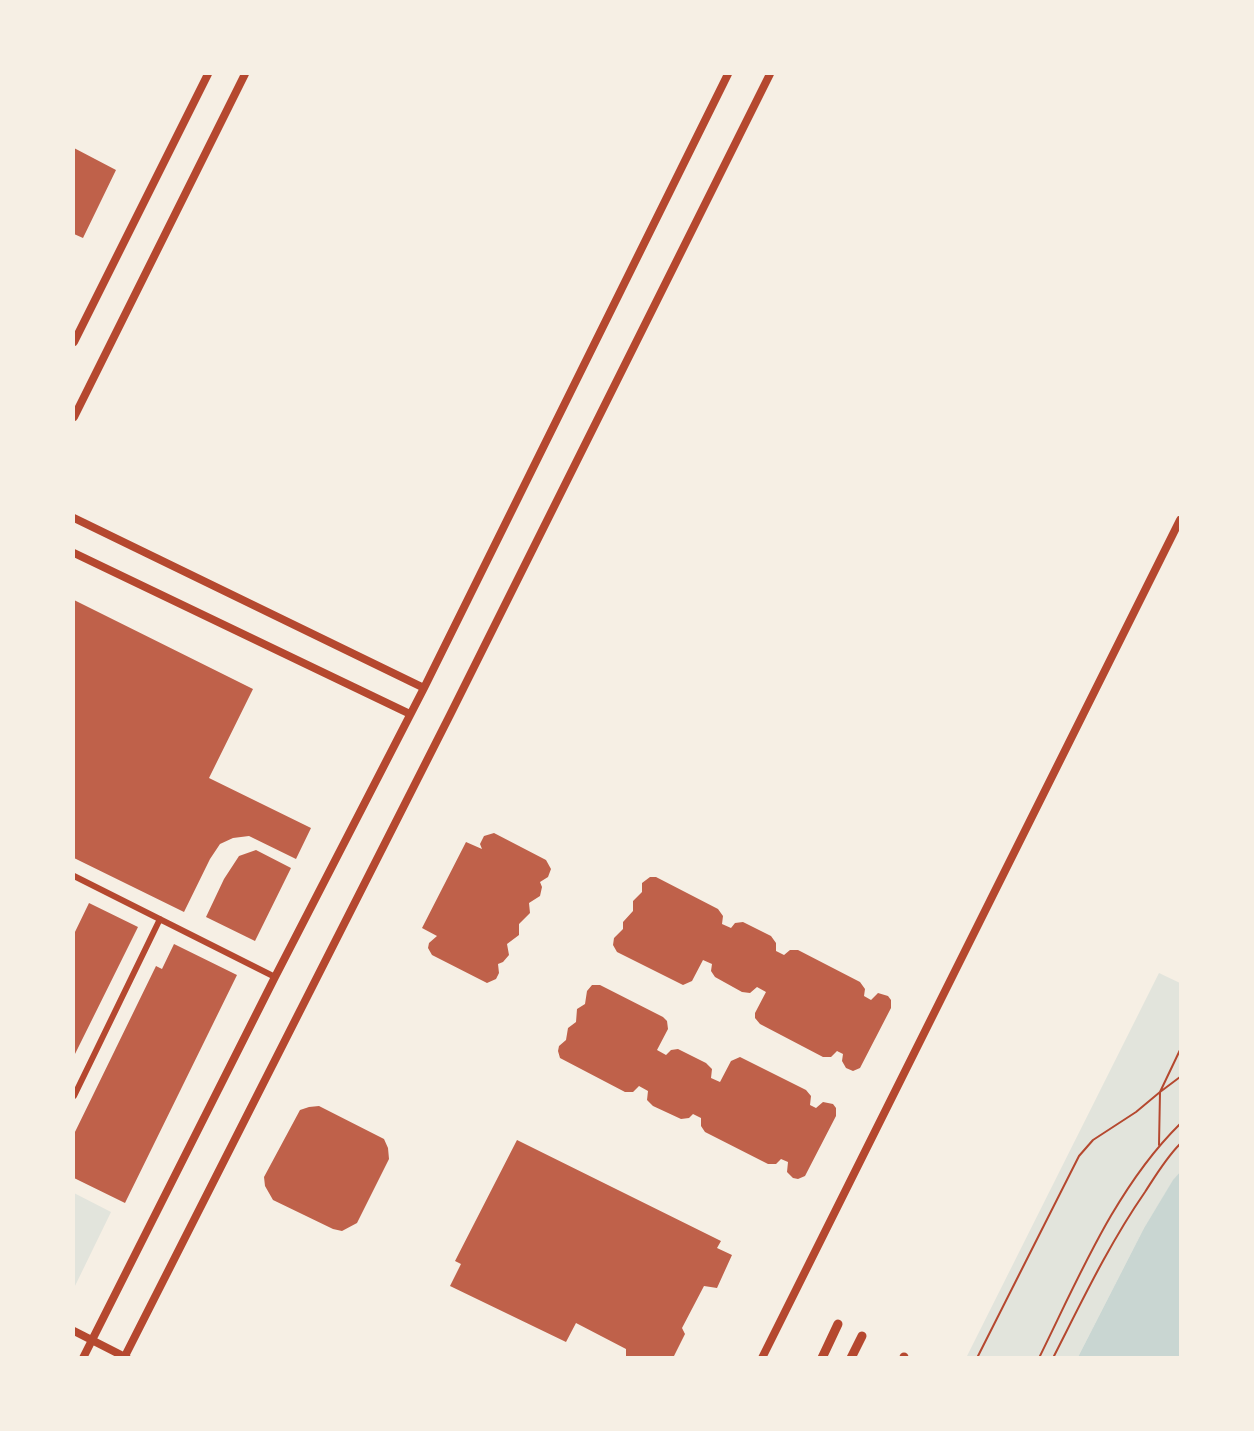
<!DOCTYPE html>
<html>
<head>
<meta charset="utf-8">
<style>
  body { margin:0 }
  #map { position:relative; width:1254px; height:1431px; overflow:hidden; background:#f6efe4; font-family:"Playfair Display",serif }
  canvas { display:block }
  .frame { position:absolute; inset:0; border:75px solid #f6efe4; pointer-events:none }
</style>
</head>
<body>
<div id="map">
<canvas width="1254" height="1431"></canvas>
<div class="frame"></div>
</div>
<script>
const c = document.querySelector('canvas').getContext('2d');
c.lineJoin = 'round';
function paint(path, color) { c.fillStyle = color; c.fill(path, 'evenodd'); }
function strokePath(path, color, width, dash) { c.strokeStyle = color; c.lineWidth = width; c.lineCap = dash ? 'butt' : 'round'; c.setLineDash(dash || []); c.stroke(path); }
paint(new Path2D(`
  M 1159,973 L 1180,983 L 1180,1172 L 1173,1181 L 1144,1228 L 1078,1357 L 966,1358 Z
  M 74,1193 L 111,1212 L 74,1288 Z`), '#e2e4dc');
paint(new Path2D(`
  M 1180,1172 L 1180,1357 L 1078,1357 L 1144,1228 L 1173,1180 Z`), '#c9d6d2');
paint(new Path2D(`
  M 74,148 L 116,170 L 83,238 L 74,234 Z
  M 74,600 L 253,689 L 209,778 L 311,828 L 296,859 L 249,836 L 233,838 L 220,844 L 210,859 L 184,912 L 74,858 Z
  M 494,833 L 546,860 L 551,869 L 548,877 L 540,882 L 542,887 L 540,896 L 529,903 L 530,913 L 519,924 L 519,935 L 507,944 L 509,955 L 503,962 L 498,964 L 499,973 L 496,979 L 487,983 L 432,955 L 428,948 L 429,943 L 437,936 L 422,928 L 466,842 L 482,849 L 480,844 L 484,836 Z
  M 256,850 L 291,868 L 255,941 L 206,917 L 224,879 L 239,856 Z
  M 650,877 L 656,877 L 718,909 L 723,916 L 722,924 L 731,928 L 735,923 L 743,922 L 771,936 L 776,943 L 776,951 L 784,955 L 790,950 L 798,950 L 860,982 L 865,989 L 864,996 L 871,1000 L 878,993 L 888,996 L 891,1000 L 891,1008 L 860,1068 L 853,1071 L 846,1068 L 842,1061 L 843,1054 L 837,1051 L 831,1057 L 823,1057 L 760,1024 L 755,1018 L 755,1013 L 766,992 L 757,987 L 750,993 L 742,992 L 715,977 L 711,971 L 712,964 L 703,960 L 692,981 L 683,985 L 617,952 L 613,945 L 614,938 L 623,929 L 623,922 L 633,911 L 633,901 L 642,892 L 642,883 Z
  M 89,903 L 138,927 L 74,1056 L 74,934 Z
  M 174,944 L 237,975 L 125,1203 L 74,1178 L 74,1134 L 156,966 L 162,969 Z
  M 592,985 L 600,985 L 663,1017 L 667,1021 L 668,1029 L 657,1050 L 666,1055 L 671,1050 L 678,1049 L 706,1063 L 712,1069 L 711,1078 L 720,1082 L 731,1061 L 740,1057 L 806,1090 L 811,1096 L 810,1105 L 816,1108 L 823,1102 L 833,1104 L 836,1108 L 836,1116 L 805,1176 L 798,1179 L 793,1178 L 787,1172 L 788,1162 L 781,1159 L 776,1164 L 768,1164 L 705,1132 L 701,1126 L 701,1118 L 693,1114 L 689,1118 L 681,1119 L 653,1106 L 647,1100 L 648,1091 L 639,1086 L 633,1092 L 625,1092 L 560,1058 L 558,1051 L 559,1046 L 566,1040 L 568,1028 L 576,1022 L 577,1009 L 585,1004 L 587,991 Z
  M 319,1106 L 384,1139 L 388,1148 L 389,1159 L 357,1223 L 342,1231 L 333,1229 L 273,1200 L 265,1186 L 264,1177 L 300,1110 L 309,1107 Z
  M 517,1140 L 721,1241 L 717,1248 L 732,1255 L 717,1288 L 704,1286 L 682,1328 L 685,1334 L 673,1358 L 630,1358 L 626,1356 L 626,1349 L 576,1323 L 566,1342 L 450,1286 L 461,1264 L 455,1261 Z`), '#bf614a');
strokePath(new Path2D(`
  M 1159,1145 L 1160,1092 L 1180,1077
  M 977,1358 L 1079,1156 L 1093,1140 L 1136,1112 L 1160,1092 L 1180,1050
  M 1039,1358 C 1079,1277 1116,1187 1180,1124
  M 1053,1358 C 1082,1301 1109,1244 1145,1192 C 1156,1175 1166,1158 1180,1144`), '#b5482f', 2);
strokePath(new Path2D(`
  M 74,876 L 275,977
  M 74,1096 L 160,919`), '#b5482f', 6);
strokePath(new Path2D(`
  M 74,342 L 208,74
  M 74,417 L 245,74
  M 74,518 L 424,688
  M 74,553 L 410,714
  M 74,1331 L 127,1358
  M 83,1358 L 275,977 L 424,688 L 728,74
  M 124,1358 L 450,715 L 770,74
  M 762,1358 L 1180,520`), '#b5482f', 8);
strokePath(new Path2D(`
  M 822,1358 L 838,1324`), '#b5482f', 9);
strokePath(new Path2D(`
  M 851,1358 L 862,1336
  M 904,1358 L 904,1357`), '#b5482f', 9);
</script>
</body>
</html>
